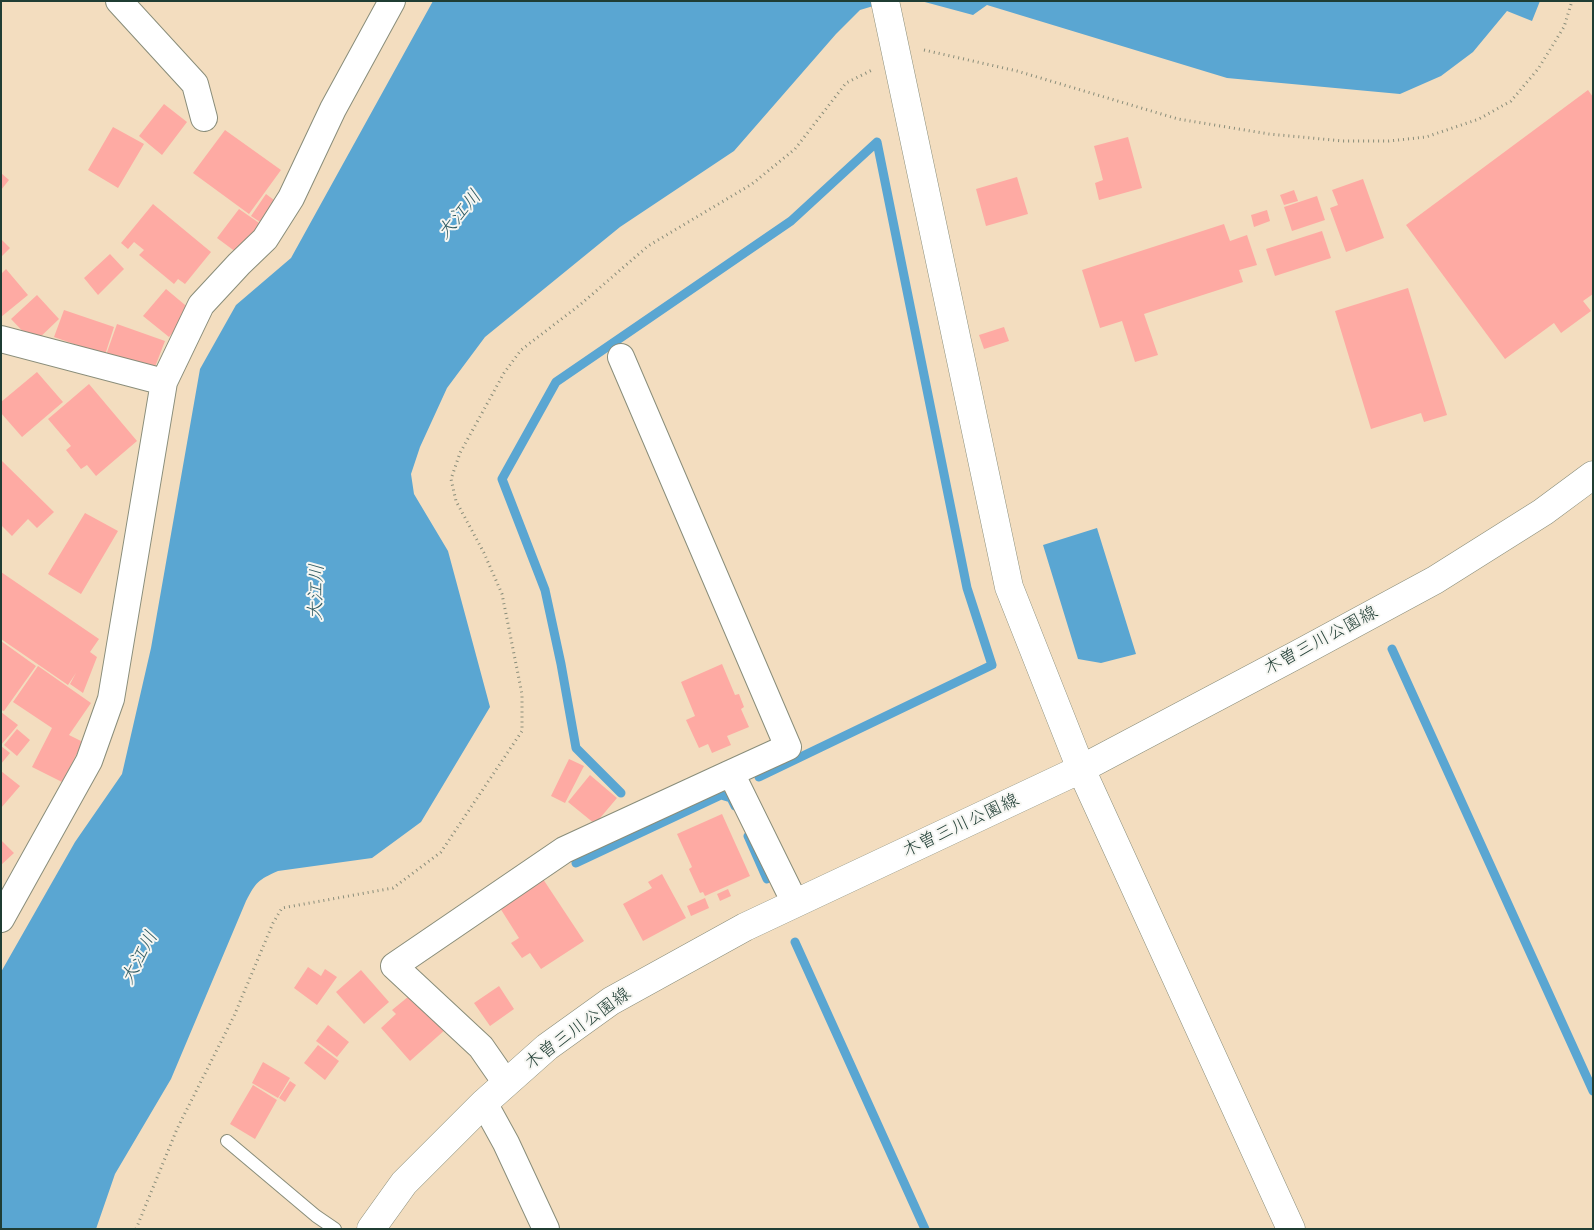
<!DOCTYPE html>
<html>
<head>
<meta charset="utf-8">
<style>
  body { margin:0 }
  #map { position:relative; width:1594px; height:1230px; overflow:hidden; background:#f3ddbf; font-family:Pangolin,sans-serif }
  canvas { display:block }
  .frame { position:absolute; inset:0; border:2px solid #1f3d34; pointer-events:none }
</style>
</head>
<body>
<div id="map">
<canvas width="1594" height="1230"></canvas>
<div class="frame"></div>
</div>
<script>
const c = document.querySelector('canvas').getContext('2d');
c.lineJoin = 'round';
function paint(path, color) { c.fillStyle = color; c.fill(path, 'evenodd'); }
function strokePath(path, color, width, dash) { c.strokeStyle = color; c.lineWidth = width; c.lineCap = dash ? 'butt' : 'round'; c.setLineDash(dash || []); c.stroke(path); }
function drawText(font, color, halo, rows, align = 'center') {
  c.font = font + ' Pangolin,"Klee One",sans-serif'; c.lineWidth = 4; c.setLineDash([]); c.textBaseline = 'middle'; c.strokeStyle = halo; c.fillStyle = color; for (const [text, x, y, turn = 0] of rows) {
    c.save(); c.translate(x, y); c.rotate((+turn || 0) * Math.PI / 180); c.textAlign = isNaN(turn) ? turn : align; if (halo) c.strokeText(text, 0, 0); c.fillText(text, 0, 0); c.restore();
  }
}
paint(new Path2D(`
  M 433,1 L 890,1 L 860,10 L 836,34 L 734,151 L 620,227 L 485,337 L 447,388 L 420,447 L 411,474 L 414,494 L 448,551 L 490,707 L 421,822 L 372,858 L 278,871 C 258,880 256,882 246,901 L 171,1079 L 115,1174 L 96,1229 L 1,1229 L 1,972 L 75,842 L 122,774 L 151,648 L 200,369 L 236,305 L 291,258 Z
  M 921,1 L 1540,1 L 1532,21 L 1507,11 L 1473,52 L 1441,76 L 1400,94 L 1227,78 L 987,5 L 973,15 Z
  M 1097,528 L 1136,654 L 1101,663 L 1078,659 L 1043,545 Z`), '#5aa6d2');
strokePath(new Path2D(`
  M 1392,649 L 1593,1091
  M 759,777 L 992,665 L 967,588 L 877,142
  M 621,793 L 576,748 L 561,664 L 545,590 L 502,479 L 556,382 L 791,221 L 877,142
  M 748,836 L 767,879
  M 576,863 L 721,795 L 731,798 L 735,806
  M 795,942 L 925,1229`), '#5aa6d2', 9);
paint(new Path2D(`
  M 1588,90 L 1593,97 L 1593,294 L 1583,301 L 1591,311 L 1561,333 L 1554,323 L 1505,359 L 1406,225 Z
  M 164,104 L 187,122 L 162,155 L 139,136 Z
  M 113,127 L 144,144 L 118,188 L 88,170 Z
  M 225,130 L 281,170 L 249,214 L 193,173 Z
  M 1128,137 L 1142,188 L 1099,200 L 1095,183 L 1103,180 L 1094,146 Z
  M 1,173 L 9,180 L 1,190 Z
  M 1017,177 L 1028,214 L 986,226 L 976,189 Z
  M 1363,179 L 1384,238 L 1346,252 L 1330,208 L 1338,205 L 1332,190 Z
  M 1294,190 L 1298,201 L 1284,205 L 1280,195 Z
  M 266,194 L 278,203 L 263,224 L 251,216 Z
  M 1317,196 L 1325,220 L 1292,231 L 1284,207 Z
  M 153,204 L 211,252 L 185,284 L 178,279 L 174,284 L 139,255 L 144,250 L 134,242 L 128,249 L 121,243 Z
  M 239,209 L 262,225 L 240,255 L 217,238 Z
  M 1267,210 L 1270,221 L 1254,227 L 1251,215 Z
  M 1224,224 L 1230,241 L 1247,235 L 1257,265 L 1239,270 L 1243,282 L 1144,314 L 1158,355 L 1135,362 L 1122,321 L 1100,328 L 1082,270 Z
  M 1322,231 L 1331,258 L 1275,276 L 1266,249 Z
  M 1,239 L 10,248 L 1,257 Z
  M 110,254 L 124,269 L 98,295 L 84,278 Z
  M 6,269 L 28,295 L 1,317 L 1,274 Z
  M 1408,288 L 1447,415 L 1424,422 L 1421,413 L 1371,429 L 1335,311 Z
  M 166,289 L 191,310 L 169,337 L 143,316 Z
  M 37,295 L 59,319 L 34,343 L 11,319 Z
  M 64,310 L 114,327 L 105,355 L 54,337 Z
  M 117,324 L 165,341 L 153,372 L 106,355 Z
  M 1004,327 L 1009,341 L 984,349 L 979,335 Z
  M 37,372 L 63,402 L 22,437 L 1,413 L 1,402 Z
  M 89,384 L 137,441 L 96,476 L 87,465 L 81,469 L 66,450 L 71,446 L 48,419 Z
  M 1,460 L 54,512 L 37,528 L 28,519 L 12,536 L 1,525 Z
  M 85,513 L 118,531 L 81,594 L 48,574 Z
  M 1,572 L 99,639 L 90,652 L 97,657 L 83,693 L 70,684 L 76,673 L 68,685 L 1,639 Z
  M 1,641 L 36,666 L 4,711 L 1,710 Z
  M 722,664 L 735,695 L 739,694 L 744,707 L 741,709 L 749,727 L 727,736 L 731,745 L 712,753 L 708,744 L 699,748 L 686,720 L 695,716 L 681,682 Z
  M 38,666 L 91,703 L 69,735 L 83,742 L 62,782 L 32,767 L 52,728 L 13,702 Z
  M 1,712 L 18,725 L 1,745 Z
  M 17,729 L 30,740 L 17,756 L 4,745 Z
  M 1,746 L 10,753 L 1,764 Z
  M 569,759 L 584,766 L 565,803 L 551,796 Z
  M 1,771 L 20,786 L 1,808 Z
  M 590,775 L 617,798 L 595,824 L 568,802 Z
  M 722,814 L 750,876 L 705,896 L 703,892 L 700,893 L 689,869 L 692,867 L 677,834 Z
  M 1,840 L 14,853 L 1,865 Z
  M 662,874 L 686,918 L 643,941 L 623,904 L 652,888 L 648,882 Z
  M 543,879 L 584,941 L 541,969 L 530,953 L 522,958 L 511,943 L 519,938 L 500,908 Z
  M 728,889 L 731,896 L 720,901 L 717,894 Z
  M 705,898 L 709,908 L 691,916 L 687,906 Z
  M 308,967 L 321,976 L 325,969 L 337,977 L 317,1005 L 294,988 Z
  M 361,970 L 389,1002 L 364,1024 L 336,992 Z
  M 499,986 L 514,1009 L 490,1026 L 474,1003 Z
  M 414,992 L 446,1029 L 410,1061 L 381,1028 L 396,1014 L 392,1010 Z
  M 328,1025 L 349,1042 L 337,1057 L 316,1041 Z
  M 318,1045 L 339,1061 L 325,1080 L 304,1063 Z
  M 263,1062 L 290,1078 L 278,1098 L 252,1083 Z
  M 290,1081 L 296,1085 L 285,1102 L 279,1098 Z
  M 253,1085 L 277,1100 L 255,1139 L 230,1124 Z`), '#feaaa3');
const lane = new Path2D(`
  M 227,1141 L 316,1216 L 335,1229`);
const street = new Path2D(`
  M 119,1 L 195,84 L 204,118
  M 1,339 L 164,382
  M 621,357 L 788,747 L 731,773 L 795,903
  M 1,919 L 89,761 L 111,699 L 164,382 L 201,305 L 239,264 L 265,239 L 291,198 L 333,109 L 392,1
  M 506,1083 L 481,1047 L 394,966 L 564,850 L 731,773
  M 484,1103 L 506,1143 L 546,1229`);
const secondary = new Path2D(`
  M 885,1 L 1009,587 L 1081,769 L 1291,1229
  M 371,1229 L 404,1183 L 484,1103 L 547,1047 L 611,1001 L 745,927 L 1081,769 L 1300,653 L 1435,580 L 1543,512 L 1593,475`);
strokePath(lane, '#898d7a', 14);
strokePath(street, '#898d7a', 28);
strokePath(secondary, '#898d7a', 29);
strokePath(new Path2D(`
  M 924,50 L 1017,71 L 1178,119 L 1269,134 L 1343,141 L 1389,141 L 1426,137 L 1479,119 L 1511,101 L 1538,69 L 1564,27 L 1572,1
  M 136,1229 L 177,1129 L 234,1016 L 273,923 L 282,908 L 393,888 L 441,852 L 522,731 L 522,694 L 502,594 L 484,553 L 456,501 L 451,479 L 460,453 L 504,373 L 521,350 L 581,304 L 648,246 L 752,184 L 795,149 L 846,83 L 872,70`), '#898d7a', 3, [1, 4]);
strokePath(lane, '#fff', 12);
strokePath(street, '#fff', 26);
strokePath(secondary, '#fff', 28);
drawText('18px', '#1f3d34', '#f6f6f2', [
  ["木曽三川公園線",1321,641,-28],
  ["木曽三川公園線",961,826,-25],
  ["木曽三川公園線",578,1029,-36]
]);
drawText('italic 19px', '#315c63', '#f6f6f2', [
  ["大江川",460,215,-50],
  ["大江川",317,592,-88],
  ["大江川",140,958,-62]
]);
</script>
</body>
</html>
